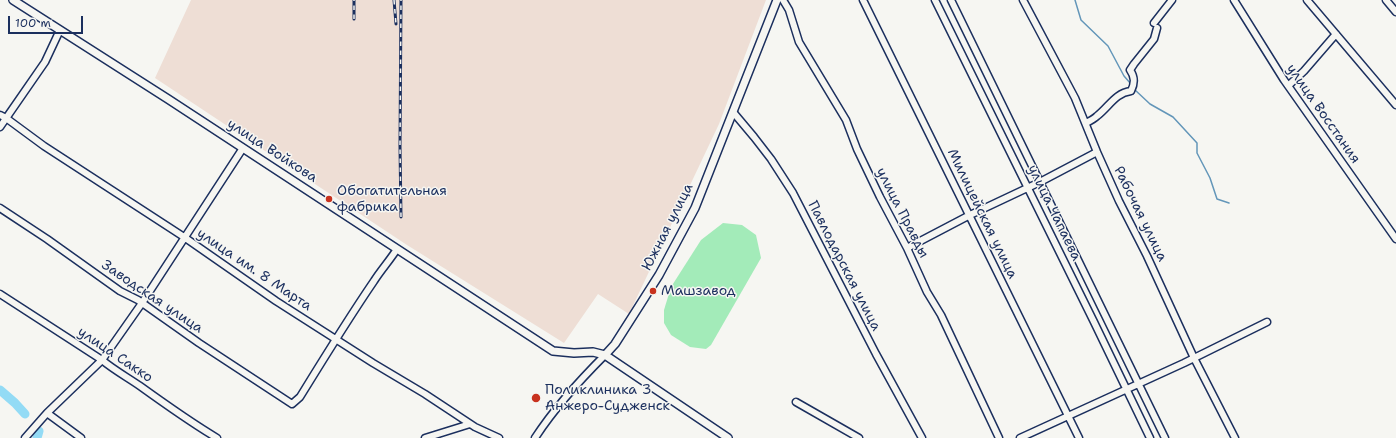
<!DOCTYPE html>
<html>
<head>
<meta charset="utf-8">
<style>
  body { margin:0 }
  #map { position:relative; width:1396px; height:438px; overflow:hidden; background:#f6f6f2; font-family:"Shantell Sans",sans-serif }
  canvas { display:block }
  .scale { position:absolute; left:8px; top:16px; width:75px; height:18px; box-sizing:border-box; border:2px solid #1b2f5e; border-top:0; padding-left:5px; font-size:12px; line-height:14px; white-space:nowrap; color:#1b2f5e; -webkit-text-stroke:3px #f6f6f2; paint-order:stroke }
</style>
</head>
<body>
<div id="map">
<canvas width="1396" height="438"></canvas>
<div class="scale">100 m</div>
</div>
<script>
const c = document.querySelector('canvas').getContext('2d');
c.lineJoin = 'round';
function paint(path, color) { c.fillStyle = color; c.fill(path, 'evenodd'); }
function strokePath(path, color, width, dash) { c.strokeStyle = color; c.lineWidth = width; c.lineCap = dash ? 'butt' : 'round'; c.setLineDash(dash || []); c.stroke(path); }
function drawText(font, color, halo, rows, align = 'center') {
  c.font = font + ' "Shantell Sans",sans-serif'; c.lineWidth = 3; c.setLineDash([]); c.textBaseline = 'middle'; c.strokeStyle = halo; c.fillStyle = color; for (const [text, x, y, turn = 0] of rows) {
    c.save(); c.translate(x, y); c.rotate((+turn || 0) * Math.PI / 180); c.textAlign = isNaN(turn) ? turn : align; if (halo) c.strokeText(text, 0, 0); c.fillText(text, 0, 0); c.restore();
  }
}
paint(new Path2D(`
  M 191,0 L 766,0 L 719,124 L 629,314 L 598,294 L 564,343 L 407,245 L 155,78 Z`), '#eeded5');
paint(new Path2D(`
  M 723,223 L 742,225 L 756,235 L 761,258 L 711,345 L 706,349 L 690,347 L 671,335 L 664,323 L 664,310 L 671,287 L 701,240 Z`), '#a3ebb9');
strokePath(new Path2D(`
  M 1075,0 L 1081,20 L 1108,46 L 1124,76 L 1131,84
  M 1134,89 L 1150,104 L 1173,117 L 1197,143 L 1197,153 L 1210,178 L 1217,199 L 1229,203`), '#6396b9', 1.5);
strokePath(new Path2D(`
  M 0,390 L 15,403 L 25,414
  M 37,438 L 39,431`), '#93dbf5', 9);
const minor = new Path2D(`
  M 783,0 L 789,10 L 799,42 L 846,120 L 857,149 L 880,197 L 907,248 L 927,292 L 941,315 L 999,438
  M 863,0 L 1079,438
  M 935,0 L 1094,322 L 1150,438
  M 951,0 L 1165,438
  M 1023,0 L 1075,98 L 1097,152 L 1119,201 L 1147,256 L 1194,358 L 1235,438
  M 1234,0 L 1284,80 L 1396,239
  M 1307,0 L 1396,105
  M 1386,0 L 1396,12
  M 1154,23 L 1172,0
  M 1289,85 L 1304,71 L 1336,34
  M 733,112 L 754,137 L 771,159 L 793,193 L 876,354 L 922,438
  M 0,115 L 6,118 L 44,146 L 184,237 L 276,301 L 373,363 L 425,394 L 475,427 L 499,438
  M 1086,123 C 1090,121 1094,119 1097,116 C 1109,107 1115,93 1131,91 C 1135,83 1135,77 1130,70 L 1134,64 L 1154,39 L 1157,28
  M 0,127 L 45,62 L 60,30
  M 0,208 L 47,239 L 120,291 L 138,300 L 199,343 L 292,404 L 300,397 C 324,358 348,319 374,281 C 381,270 390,260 397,249
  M 907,248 L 970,215 L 1040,182 L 1097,152
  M 0,294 L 102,360 C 114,370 127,377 140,386 C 165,404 190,422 217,438
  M 796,402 L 859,438
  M 47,413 L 81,438
  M 25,438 L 47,413 L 102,360 L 142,303 L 243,148
  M 425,438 L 470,424
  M 535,438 C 555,407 579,381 605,355
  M 1020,438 L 1184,363 L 1267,322`);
const tertiary = new Path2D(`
  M 13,0 L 168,99 L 553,351 L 574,353 L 593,352 L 605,355 L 728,438
  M 605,355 L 615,344 L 659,275 L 695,208 L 777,0`);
strokePath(minor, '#1b2f5e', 9);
strokePath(tertiary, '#1b2f5e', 10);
strokePath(minor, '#f6f6f2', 6);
strokePath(tertiary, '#f6f6f2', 7);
const rail = new Path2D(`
  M 394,0 L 396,24
  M 354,19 L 354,0
  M 401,217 L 400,146 L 401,0`);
strokePath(rail, '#1b2f5e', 3);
strokePath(rail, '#f6f6f2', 1.5, [4.5]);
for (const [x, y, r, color] of [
  [329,199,4,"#c8321e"],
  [653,291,4,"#c8321e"],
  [536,398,5,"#c8321e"]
]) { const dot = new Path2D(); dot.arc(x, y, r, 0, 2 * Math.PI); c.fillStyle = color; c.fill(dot); strokePath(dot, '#f6f6f2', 1.5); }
drawText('14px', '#1b2f5e', '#f6f6f2', [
  ["улица Восстания",1323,114,55],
  ["улица Войкова",272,151,33],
  ["улица Правды",902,213,63],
  ["улица Чапаева",1054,213,64],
  ["Милицейская улица",982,214,64],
  ["Рабочая улица",1140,214,64],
  ["Южная улица",668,227,-63],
  ["Павлодарская улица",844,266,63],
  ["улица им. 8 Марта",254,270,34],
  ["Заводская улица",152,297,34],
  ["улица Сакко",115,355,34]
]);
drawText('14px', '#1b2f5e', '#f6f6f2', [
  ["Обогатительная",337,191],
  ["фабрика",337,207],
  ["Машзавод",661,291],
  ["Поликлиника 3",545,390],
  ["Анжеро-Судженск",545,406]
], 'left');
</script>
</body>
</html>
